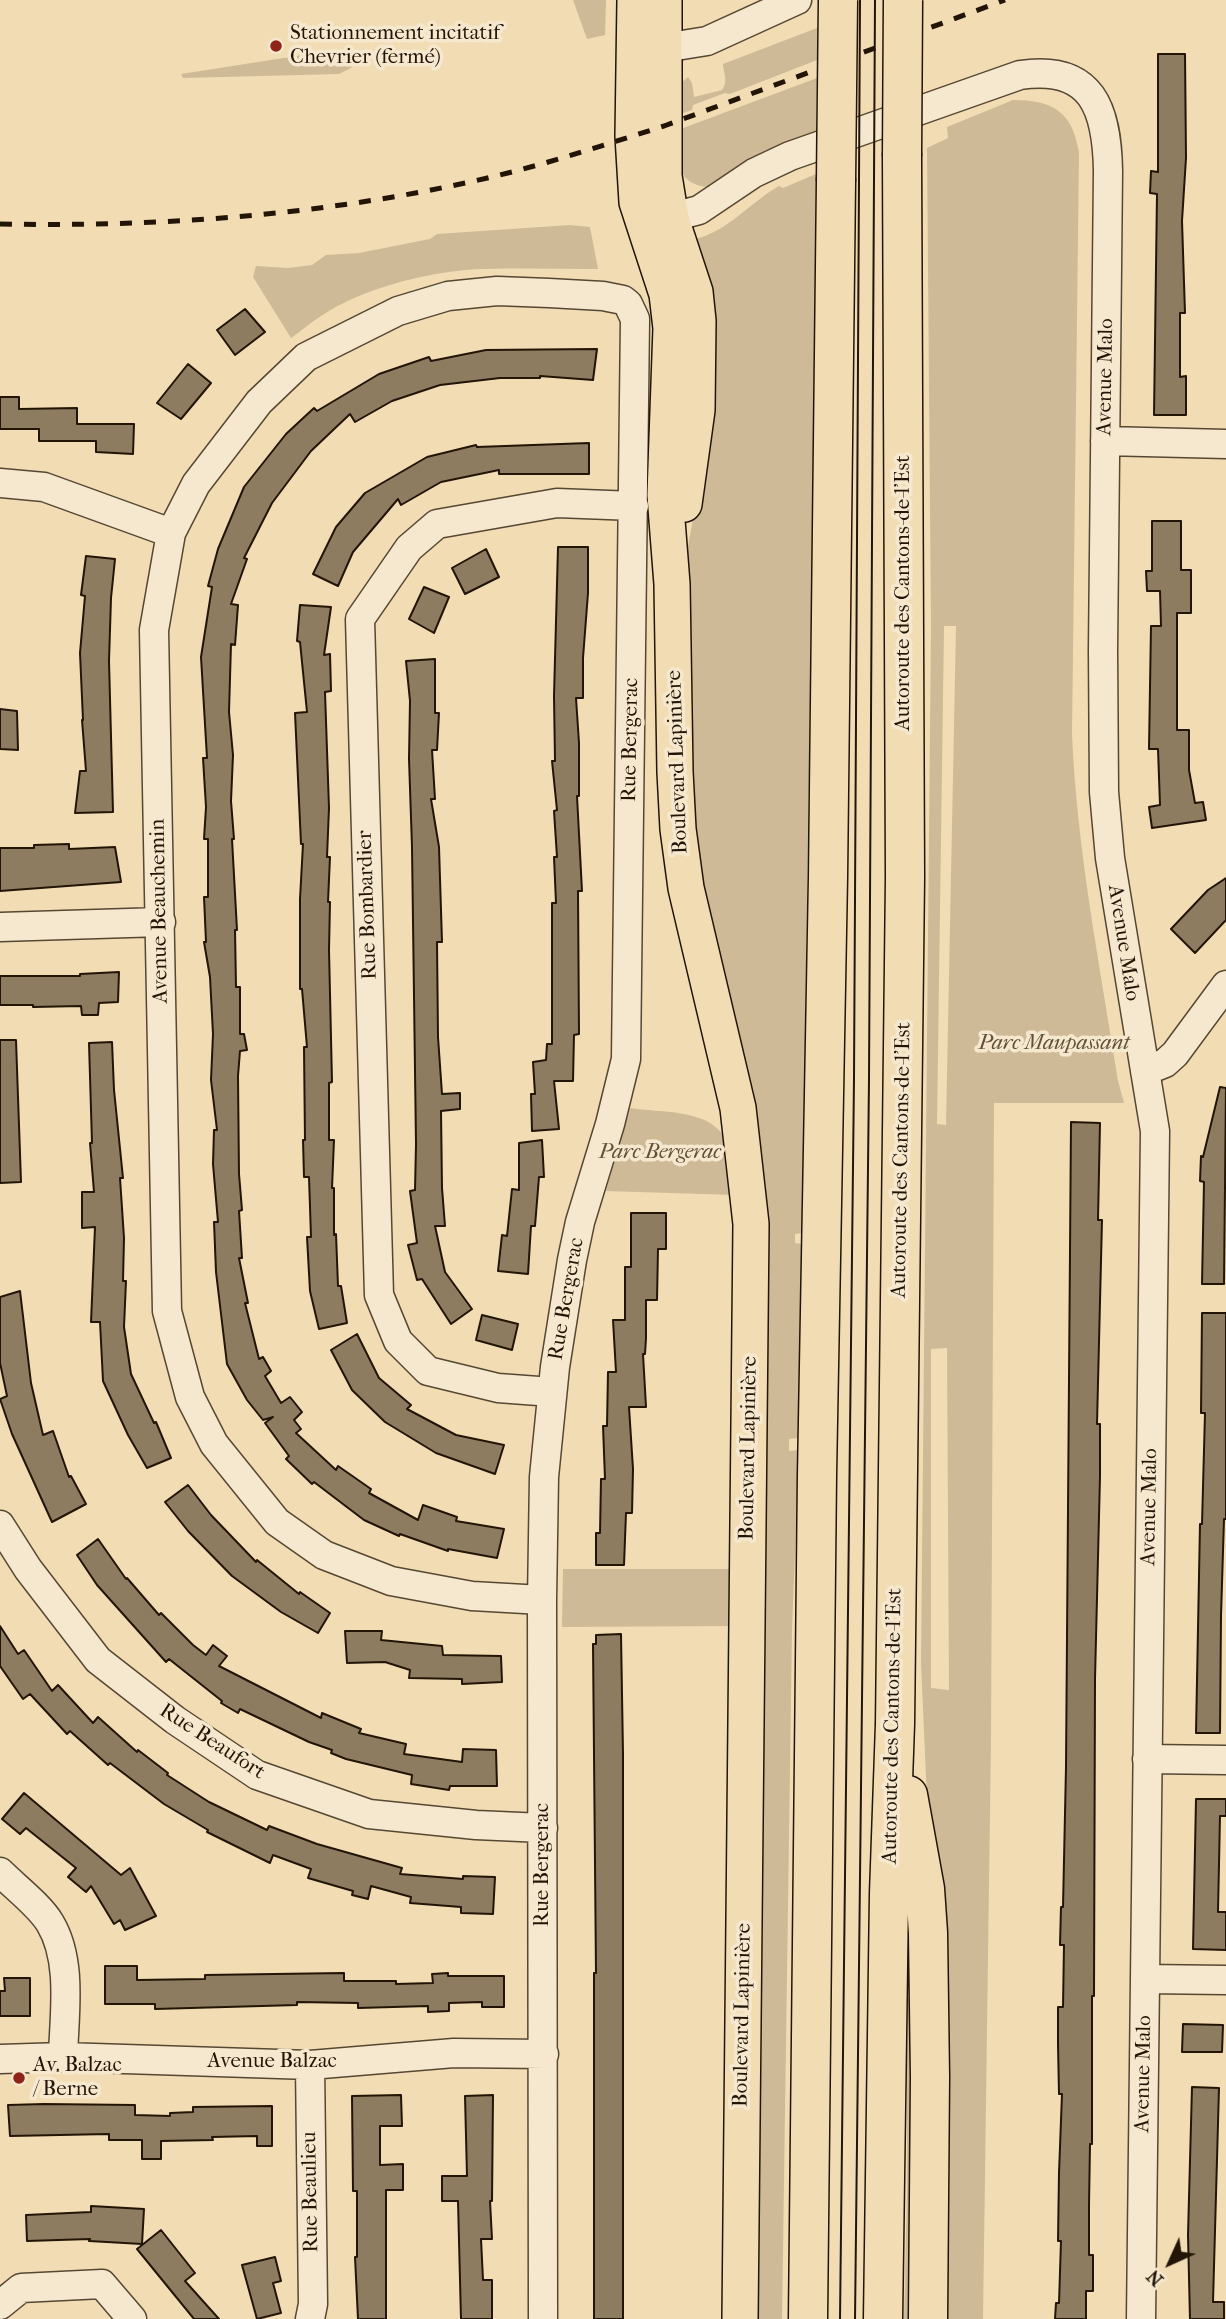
<!DOCTYPE html>
<html>
<head>
<meta charset="utf-8">
<style>
  body { margin:0 }
  #map { position:relative; width:1226px; height:2319px; overflow:hidden; background:#f1dcb4; font-family:"IM FELL French Canon",serif }
  canvas { display:block }
  .north { position:absolute; left:1135px; top:2228px; width:70px; height:70px; -webkit-text-stroke:5px #f6e8ce; paint-order:stroke; rotate:225deg; font-size:19px; font-weight:700; line-height:28px; text-align:center; color:#231506 }
  .north::after { content:''; display:block; margin:auto; width:24px; height:32px; background:#231506; clip-path:polygon(50% 0,100% 100%,50% 72%,0 100%) }
</style>
</head>
<body>
<div id="map">
<canvas width="1226" height="2319"></canvas>
<div class="north">N</div>
</div>
<script>
const c = document.querySelector('canvas').getContext('2d');
c.lineJoin = 'round';
function paint(path, color) { c.fillStyle = color; c.fill(path, 'evenodd'); }
function strokePath(path, color, width, dash) { c.strokeStyle = color; c.lineWidth = width; c.lineCap = dash ? 'butt' : 'round'; c.setLineDash(dash || []); c.stroke(path); }
function drawText(font, color, halo, rows, align = 'center') {
  c.font = font + ' "IM FELL French Canon",serif'; c.lineWidth = 7; c.setLineDash([]); c.textBaseline = 'middle'; c.strokeStyle = halo; c.fillStyle = color; for (const [text, x, y, turn = 0] of rows) {
    c.save(); c.translate(x, y); c.rotate((+turn || 0) * Math.PI / 180); c.textAlign = isNaN(turn) ? turn : align; if (halo) c.strokeText(text, 0, 0); c.fillText(text, 0, 0); c.restore();
  }
}
paint(new Path2D(`
  M 573,0 L 606,0 L 605,35 L 587,39 Z
  M 817,28 L 817,60 L 730,94 L 725,93 L 693,105 L 692,110 L 683,113 L 680,84 L 688,77 L 692,83 L 694,97 L 722,90 C 729,80 723,73 723,64 Z
  M 348,53 L 358,56 L 351,68 L 339,74 L 183,78 L 181,74 L 303,55 Z
  M 817,78 L 816,134 L 707,187 C 673,183 678,156 678,130 Z
  M 1013,100 C 1053,100 1073,112 1079,153 L 1072,734 C 1077,852 1100,965 1118,1081 L 1124,1103 L 994,1103 L 991,1739 L 983,2319 L 945,2319 L 928,1822 L 921,1663 L 931,626 L 927,148 L 948,138 L 947,127 ZM 944,626 L 956,626 L 946,1125 L 937,1124 ZM 947,1348 L 949,1690 L 948,1690 L 931,1688 L 931,1349 Z
  M 816,174 L 815,370 L 802,1233 L 795,1234 L 795,1243 L 802,1244 L 799,1438 L 789,1439 L 789,1451 L 799,1450 L 792,1629 L 782,2319 L 754,2319 L 765,1243 L 694,850 L 685,562 L 698,493 L 695,239 C 727,232 752,201 779,186 L 783,188 Z
  M 570,225 L 590,227 L 598,269 C 560,269 523,268 485,269 C 434,270 364,287 321,316 C 311,322 301,331 291,338 L 253,277 L 256,266 L 288,268 L 312,265 L 326,255 L 359,253 L 430,239 L 437,234 Z
  M 630,1108 C 659,1113 713,1108 726,1141 C 732,1157 732,1178 735,1195 L 606,1191 Z
  M 563,1569 L 733,1569 L 733,1626 L 562,1627 Z
  M 907,1998 L 918,1998 L 916,2319 L 904,2319 L 907,2195 Z`), '#ceba96');
const building = new Path2D(`
  M 1158,54 L 1185,54 L 1186,158 L 1182,221 L 1185,313 L 1180,313 L 1180,377 L 1186,376 L 1186,415 L 1154,415 L 1157,194 L 1150,193 L 1151,171 L 1158,172 Z
  M 245,309 L 265,332 L 235,355 L 217,330 Z
  M 597,349 L 593,380 L 540,376 L 540,378 L 500,378 L 440,385 L 392,401 L 355,422 L 350,414 L 311,451 L 272,503 L 244,558 L 247,559 L 231,604 L 238,605 L 235,645 L 231,644 L 229,712 L 233,755 L 231,801 L 234,839 L 232,839 L 237,930 L 235,930 L 236,987 L 240,987 L 240,1034 L 244,1034 L 247,1050 L 240,1051 L 238,1076 L 239,1174 L 242,1210 L 239,1211 L 242,1258 L 239,1258 L 248,1303 L 245,1303 L 259,1359 L 263,1357 L 271,1371 L 265,1376 L 281,1403 L 290,1397 L 302,1412 L 294,1420 L 301,1429 L 296,1433 L 336,1470 L 338,1466 L 371,1489 L 369,1493 L 418,1520 L 423,1505 L 457,1517 L 456,1521 L 504,1529 L 497,1558 L 448,1549 L 448,1551 L 400,1534 L 399,1536 L 364,1520 L 314,1482 L 312,1484 L 286,1459 L 289,1456 L 265,1423 L 273,1417 L 263,1420 L 247,1400 L 227,1364 L 216,1272 L 214,1222 L 218,1222 L 213,1164 L 214,1130 L 217,1130 L 211,1080 L 213,1034 L 210,977 L 204,942 L 206,942 L 204,897 L 208,897 L 208,839 L 204,839 L 206,807 L 203,758 L 207,758 L 201,657 L 212,587 L 208,586 L 218,549 L 244,487 L 286,434 L 314,408 L 317,411 L 379,374 L 429,357 L 431,361 L 486,350 Z
  M 188,364 L 211,383 L 181,419 L 157,403 Z
  M 0,397 L 19,397 L 19,409 L 77,408 L 77,424 L 134,424 L 133,454 L 96,452 L 96,441 L 39,441 L 39,429 L 0,429 Z
  M 589,443 L 589,474 L 499,474 L 499,470 L 441,482 L 401,505 L 398,499 L 353,552 L 338,586 L 313,574 L 336,527 L 365,493 L 427,457 L 476,445 L 477,447 Z
  M 1152,521 L 1181,521 L 1181,570 L 1191,570 L 1191,613 L 1177,613 L 1177,730 L 1189,730 L 1189,770 L 1195,803 L 1203,802 L 1206,820 L 1152,828 L 1149,807 L 1160,805 L 1158,749 L 1149,749 L 1151,626 L 1161,626 L 1160,591 L 1147,591 L 1146,571 L 1152,571 Z
  M 558,547 L 588,547 L 588,593 L 583,658 L 583,698 L 576,698 L 579,743 L 579,796 L 577,796 L 582,891 L 578,891 L 579,1034 L 574,1035 L 573,1081 L 554,1081 L 559,1129 L 532,1131 L 531,1094 L 535,1094 L 533,1062 L 546,1060 L 547,1044 L 552,1044 L 552,903 L 556,903 L 554,857 L 557,857 L 554,811 L 557,810 L 552,761 L 555,761 L 554,696 Z
  M 486,549 L 499,577 L 465,594 L 452,568 Z
  M 86,556 L 115,559 L 111,598 L 109,661 L 113,812 L 75,813 L 80,771 L 86,771 L 82,720 L 83,720 L 80,653 L 85,596 L 81,595 Z
  M 424,587 L 449,597 L 434,633 L 409,619 Z
  M 300,605 L 331,607 L 324,655 L 330,654 L 331,691 L 325,692 L 329,808 L 327,857 L 330,857 L 328,902 L 330,902 L 329,950 L 332,1082 L 329,1083 L 329,1140 L 334,1140 L 332,1188 L 334,1188 L 334,1235 L 336,1234 L 338,1286 L 341,1286 L 347,1323 L 319,1329 L 310,1291 L 307,1237 L 311,1237 L 309,1177 L 304,1177 L 303,1140 L 305,1140 L 304,1047 L 307,1047 L 302,989 L 300,989 L 300,899 L 303,844 L 301,844 L 295,713 L 307,712 L 300,642 L 297,641 Z
  M 435,659 L 435,713 L 439,713 L 437,750 L 432,750 L 435,799 L 431,799 L 439,847 L 442,942 L 437,942 L 438,1037 L 442,1094 L 460,1093 L 460,1109 L 441,1111 L 442,1188 L 445,1226 L 435,1226 L 445,1272 L 472,1309 L 451,1324 L 422,1279 L 417,1280 L 408,1245 L 417,1243 L 410,1191 L 415,1190 L 416,1144 L 412,847 L 409,759 L 410,701 L 406,661 Z
  M 0,709 L 17,711 L 18,750 L 0,749 Z
  M 69,844 L 69,849 L 115,847 L 121,882 L 0,891 L 0,848 L 34,848 L 34,845 Z
  M 1226,878 L 1226,920 L 1195,953 L 1171,929 L 1208,890 Z
  M 119,972 L 118,1002 L 99,1003 L 98,1015 L 82,1015 L 81,1006 L 33,1007 L 33,1005 L 0,1005 L 0,976 L 80,976 L 80,974 Z
  M 0,1040 L 16,1040 L 21,1182 L 0,1183 Z
  M 112,1042 L 114,1090 L 123,1178 L 120,1178 L 124,1238 L 123,1281 L 126,1281 L 124,1327 L 131,1374 L 154,1423 L 156,1422 L 171,1458 L 147,1468 L 128,1435 L 103,1381 L 100,1322 L 91,1322 L 95,1227 L 82,1228 L 82,1192 L 94,1192 L 90,1143 L 92,1143 L 89,1043 Z
  M 1220,1087 L 1226,1088 L 1224,1284 L 1202,1284 L 1204,1182 L 1200,1181 L 1201,1156 L 1203,1157 Z
  M 1071,1122 L 1100,1123 L 1098,1220 L 1102,1220 L 1097,1424 L 1100,1424 L 1100,1476 L 1095,1679 L 1094,1996 L 1092,1996 L 1092,2144 L 1090,2144 L 1089,2205 L 1089,2255 L 1093,2255 L 1093,2291 L 1086,2291 L 1086,2319 L 1055,2319 L 1056,2303 L 1059,2303 L 1061,2241 L 1058,2241 L 1059,2173 L 1062,2094 L 1059,2094 L 1058,2044 L 1058,2007 L 1063,2007 L 1064,1945 L 1060,1945 L 1061,1907 L 1063,1907 L 1066,1767 Z
  M 542,1140 L 544,1177 L 539,1177 L 535,1226 L 531,1226 L 528,1274 L 498,1271 L 502,1235 L 507,1236 L 512,1189 L 519,1190 L 519,1143 Z
  M 631,1213 L 666,1213 L 666,1249 L 658,1249 L 657,1300 L 646,1300 L 646,1338 L 645,1354 L 643,1354 L 646,1407 L 629,1407 L 633,1469 L 632,1513 L 626,1513 L 624,1565 L 596,1565 L 596,1533 L 600,1533 L 601,1479 L 605,1479 L 603,1426 L 607,1426 L 608,1372 L 616,1372 L 613,1320 L 625,1320 L 625,1267 L 631,1267 Z
  M 20,1291 L 31,1383 L 43,1435 L 53,1431 L 69,1477 L 71,1476 L 86,1504 L 52,1522 L 12,1434 L 0,1399 L 7,1396 L 0,1363 L 0,1297 Z
  M 1202,1313 L 1226,1313 L 1226,1519 L 1224,1519 L 1221,1616 L 1220,1733 L 1196,1733 L 1200,1524 L 1202,1524 L 1205,1413 L 1201,1413 Z
  M 482,1315 L 518,1324 L 512,1350 L 476,1340 Z
  M 357,1334 L 379,1378 L 411,1405 L 407,1409 L 456,1435 L 504,1445 L 495,1474 L 436,1453 L 385,1422 L 352,1390 L 331,1350 Z
  M 188,1485 L 211,1515 L 256,1562 L 257,1560 L 299,1594 L 300,1592 L 330,1613 L 318,1633 L 281,1612 L 232,1576 L 188,1531 L 165,1502 Z
  M 98,1539 L 126,1579 L 127,1578 L 159,1615 L 161,1613 L 193,1645 L 206,1655 L 213,1645 L 227,1656 L 219,1666 L 321,1718 L 322,1713 L 361,1729 L 359,1733 L 406,1744 L 404,1754 L 462,1762 L 463,1749 L 496,1750 L 497,1786 L 450,1786 L 449,1790 L 411,1784 L 412,1775 L 346,1759 L 331,1753 L 332,1750 L 309,1742 L 240,1709 L 238,1713 L 221,1703 L 222,1701 L 169,1659 L 166,1662 L 97,1585 L 77,1555 Z
  M 0,1626 L 18,1654 L 24,1650 L 52,1691 L 58,1685 L 93,1723 L 98,1717 L 137,1752 L 138,1750 L 168,1773 L 167,1775 L 209,1802 L 267,1830 L 269,1826 L 317,1844 L 402,1868 L 400,1874 L 463,1879 L 463,1876 L 495,1877 L 493,1914 L 461,1913 L 461,1907 L 410,1903 L 411,1897 L 371,1886 L 368,1899 L 352,1895 L 353,1891 L 308,1878 L 311,1869 L 273,1855 L 270,1863 L 207,1832 L 208,1830 L 164,1804 L 110,1763 L 108,1765 L 70,1731 L 67,1734 L 30,1694 L 23,1699 L 0,1666 Z
  M 345,1631 L 382,1631 L 381,1640 L 442,1646 L 443,1655 L 501,1656 L 502,1682 L 462,1684 L 462,1679 L 409,1678 L 410,1670 L 385,1662 L 347,1663 Z
  M 621,1634 L 623,1754 L 623,2319 L 594,2319 L 594,1973 L 596,1973 L 593,1644 L 596,1644 L 596,1635 Z
  M 24,1793 L 121,1875 L 130,1868 L 156,1916 L 125,1930 L 120,1920 L 114,1924 L 91,1886 L 86,1892 L 68,1877 L 76,1868 L 26,1828 L 20,1834 L 2,1819 Z
  M 1196,1799 L 1226,1799 L 1226,1816 L 1220,1816 L 1218,1912 L 1226,1912 L 1226,1950 L 1193,1949 Z
  M 105,1966 L 137,1966 L 137,1980 L 205,1979 L 205,1975 L 344,1973 L 344,1981 L 396,1981 L 396,1984 L 433,1983 L 432,1974 L 448,1973 L 448,1976 L 504,1976 L 504,2007 L 482,2007 L 482,2002 L 449,2003 L 449,2011 L 428,2012 L 428,2006 L 358,2008 L 358,2003 L 297,2002 L 297,2005 L 155,2009 L 155,2004 L 105,2004 Z
  M 4,1978 L 30,1978 L 30,2016 L 0,2016 L 0,1991 L 5,1991 Z
  M 1183,2024 L 1223,2025 L 1222,2052 L 1182,2052 Z
  M 1192,2087 L 1219,2088 L 1213,2302 L 1224,2302 L 1224,2319 L 1190,2319 L 1188,2235 Z
  M 401,2095 L 402,2126 L 380,2126 L 380,2165 L 403,2164 L 403,2190 L 386,2190 L 386,2319 L 358,2319 L 355,2257 L 357,2257 L 357,2191 L 353,2191 L 352,2096 Z
  M 493,2095 L 492,2201 L 490,2201 L 492,2239 L 481,2239 L 483,2280 L 492,2280 L 492,2319 L 461,2319 L 458,2201 L 442,2201 L 442,2176 L 467,2176 L 465,2096 Z
  M 44,2104 L 135,2105 L 135,2115 L 170,2116 L 170,2113 L 193,2112 L 193,2107 L 272,2106 L 272,2146 L 257,2146 L 257,2136 L 212,2137 L 213,2140 L 161,2141 L 161,2159 L 142,2159 L 142,2140 L 109,2140 L 109,2134 L 10,2136 L 8,2105 Z
  M 91,2206 L 144,2209 L 142,2244 L 89,2241 L 90,2239 L 27,2241 L 26,2215 L 91,2212 Z
  M 161,2230 L 195,2273 L 185,2281 L 219,2319 L 194,2319 L 137,2249 Z
  M 275,2257 L 281,2281 L 273,2283 L 281,2313 L 257,2319 L 242,2265 Z`);
paint(building, '#8e7c60');
strokePath(building, '#231506', 2);
const minor = new Path2D(`
  M 645,51 L 707,41 L 797,0
  M 650,223 L 699,210 L 754,173 L 790,156 L 1020,75 C 1093,64 1107,110 1108,171 L 1103,650 L 1104,792 L 1110,858 L 1155,1131 L 1141,2319
  M 1105,441 L 1226,444
  M 0,483 L 44,487 L 171,533
  M 0,927 L 161,922
  M 1145,1071 L 1165,1063 L 1175,1054 L 1226,985
  M 552,1392 L 498,1388 L 428,1371 L 398,1341 L 379,1295 L 360,619 L 409,548 L 437,524 L 557,503 L 634,506
  M 0,1525 L 28,1569 L 98,1660 L 175,1720 L 257,1775 L 369,1814 L 476,1825 L 543,1828
  M 542,1600 L 472,1596 L 391,1581 L 324,1555 L 277,1522 L 214,1444 L 190,1397 L 167,1311 L 154,630 L 171,533 L 196,484 L 259,402 L 306,357 L 398,311 L 448,296 L 497,291 L 549,293 L 603,296 L 623,300 L 628,304 L 635,319 L 626,1059 L 610,1124 L 580,1222 L 572,1260 L 555,1367 L 544,1477 L 542,1600 L 543,2319
  M 1147,1759 L 1226,1760
  M 0,1872 C 15,1887 40,1906 50,1923 C 73,1961 64,2015 63,2057
  M 1145,1979 L 1226,1980
  M 0,2059 L 63,2057 L 310,2065 L 454,2053 L 544,2054
  M 310,2065 L 313,2304 L 310,2319
  M 0,2305 L 21,2288 L 102,2284 L 132,2319`);
const major = new Path2D(`
  M 635,0 L 633,136 L 637,202 L 667,294 L 671,328 L 665,495 L 672,584 L 675,772 L 678,829 L 686,888 L 738,1108 L 751,1224 L 740,2319
  M 664,0 L 664,176 L 671,219 L 695,292 L 698,321 L 697,410 L 684,504`);
const highway = new Path2D(`
  M 908,1795 L 925,1889 L 928,1933 L 930,2077 L 928,2319
  M 808,2319 L 817,1475 L 828,877 L 836,181
  M 883,2319 L 889,1894 L 895,1724 L 905,878 L 902,156`);
strokePath(minor, '#564732', 31);
strokePath(major, '#231506', 38);
strokePath(highway, '#231506', 41);
strokePath(minor, '#f6e8ce', 28);
strokePath(major, '#f1dcb4', 35);
strokePath(highway, '#f1dcb4', 38);
strokePath(new Path2D(`
  M 840,2319 L 854,1078 L 860,0
  M 855,2319 L 869,1079 L 875,0`), '#231506', 2);
strokePath(new Path2D(`
  M 0,224 C 155,227 313,216 465,183 C 532,169 598,147 664,126 L 1005,0`), '#231506', 5, [12, 12]);
const highwayBridge = new Path2D(`
  M 902,156 L 903,0
  M 836,181 L 838,0`);
strokePath(highwayBridge, '#231506', 41, []);
strokePath(highwayBridge, '#f1dcb4', 38);
for (const [x, y, r, color] of [
  [276,46,7,"#8f2418"],
  [19,2078,7,"#8f2418"]
]) { const dot = new Path2D(); dot.arc(x, y, r, 0, 2 * Math.PI); c.fillStyle = color; c.fill(dot); strokePath(dot, '#f6e8ce', 2.5); }
drawText('21px', '#231506', '#f6e8ce', [
  ["Stationnement incitatif",290,34],
  ["Chevrier (fermé)",290,58],
  ["Av. Balzac",33,2066],
  ["/ Berne",33,2090]
], 'left');
drawText('21px', '#231506', '#f6e8ce', [
  ["Avenue Malo",1106,377,-89],
  ["Autoroute des Cantons-de-l'Est",904,593,-90],
  ["Rue Bergerac",631,740,-89],
  ["Boulevard Lapinière",678,762,-92],
  ["Rue Bombardier",368,905,-92],
  ["Avenue Beauchemin",160,911,-91],
  ["Avenue Malo",1123,943,81],
  ["Autoroute des Cantons-de-l'Est",902,1160,-89],
  ["Rue Bergerac",567,1299,-80],
  ["Boulevard Lapinière",749,1448,-89],
  ["Avenue Malo",1150,1507,-89],
  ["Autoroute des Cantons-de-l'Est",893,1726,-89],
  ["Rue Beaufort",212,1742,33],
  ["Rue Bergerac",543,1865,-90],
  ["Boulevard Lapinière",743,2015,-89],
  ["Avenue Balzac",272,2062],
  ["Avenue Malo",1144,2074,-89],
  ["Rue Beaulieu",311,2192,-91]
]);
drawText('italic 21px', '#5f4f38', '#f6e8ce', [
  ["Parc Maupassant",1054,1044],
  ["Parc Bergerac",660,1153]
]);
</script>
</body>
</html>
